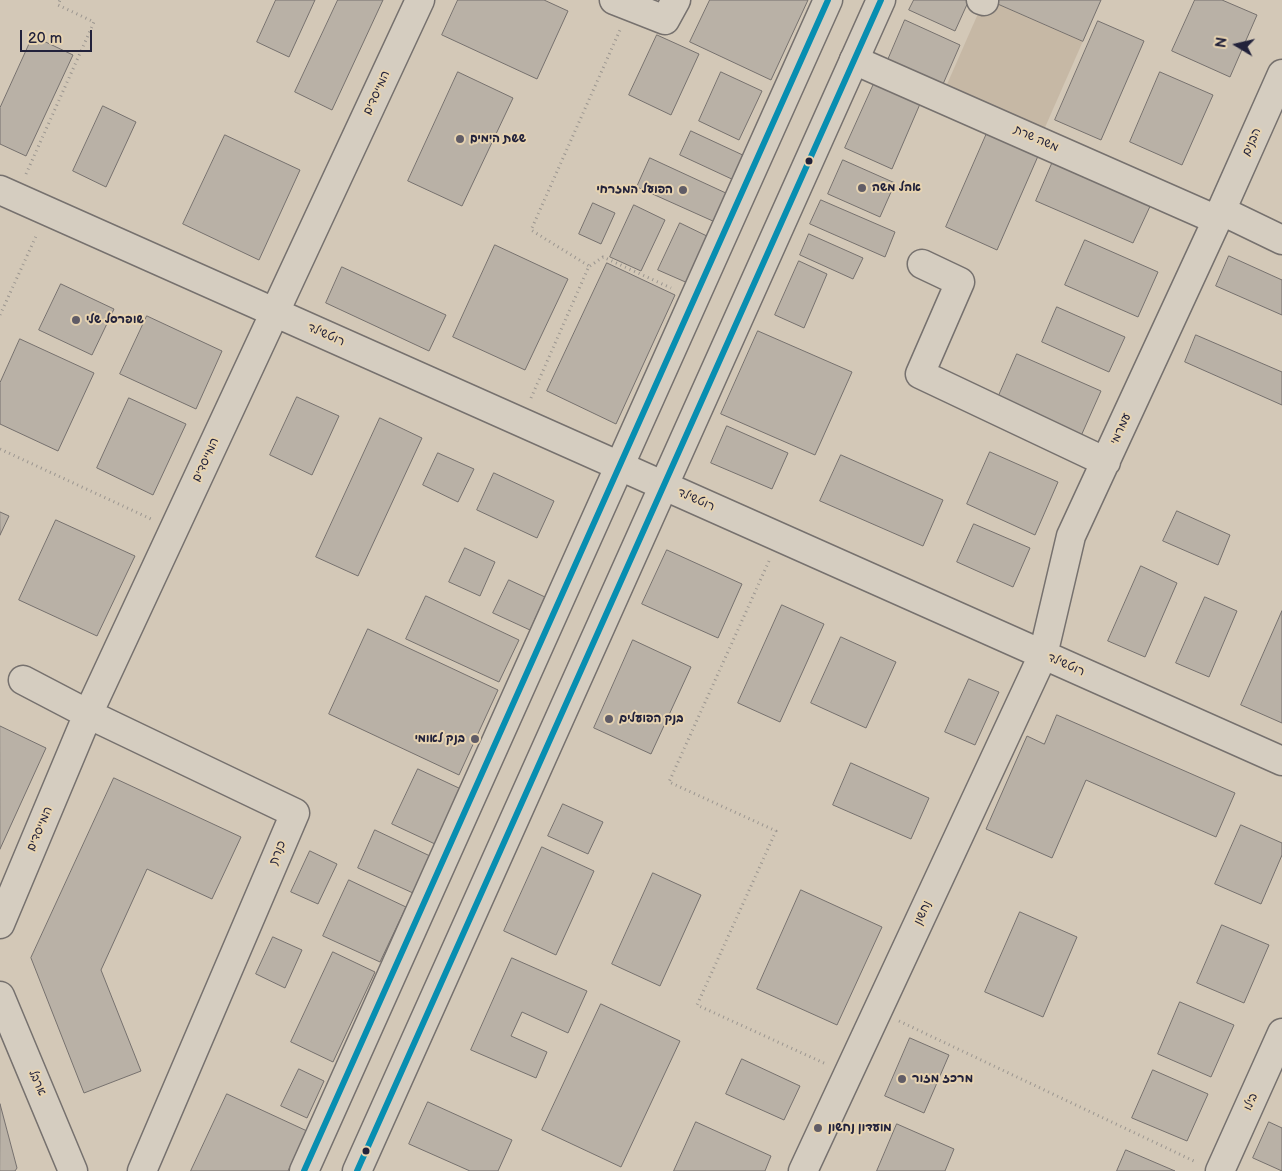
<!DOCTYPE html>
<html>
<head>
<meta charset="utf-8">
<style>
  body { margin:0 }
  #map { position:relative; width:1282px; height:1171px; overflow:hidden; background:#d3c8b7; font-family:"Balsamiq Sans",sans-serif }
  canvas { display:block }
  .north { position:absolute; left:1212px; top:20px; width:50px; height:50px; -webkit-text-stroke:4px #e6d3b1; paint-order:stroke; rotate:279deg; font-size:14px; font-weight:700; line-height:20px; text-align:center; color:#22223b }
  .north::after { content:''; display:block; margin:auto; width:18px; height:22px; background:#22223b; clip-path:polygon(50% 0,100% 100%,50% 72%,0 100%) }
  .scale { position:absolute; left:20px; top:30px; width:72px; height:22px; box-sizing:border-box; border:2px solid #22223b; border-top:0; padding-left:6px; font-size:15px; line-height:18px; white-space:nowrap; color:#22223b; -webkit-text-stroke:4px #e6d3b1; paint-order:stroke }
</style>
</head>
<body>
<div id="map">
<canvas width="1282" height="1171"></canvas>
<div class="north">N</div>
<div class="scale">20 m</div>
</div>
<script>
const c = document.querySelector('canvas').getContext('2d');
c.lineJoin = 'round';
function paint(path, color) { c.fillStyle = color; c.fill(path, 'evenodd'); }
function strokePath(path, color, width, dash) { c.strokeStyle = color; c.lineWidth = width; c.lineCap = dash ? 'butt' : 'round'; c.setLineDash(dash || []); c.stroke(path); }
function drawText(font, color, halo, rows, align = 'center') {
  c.font = font + ' "Balsamiq Sans","Playpen Sans Hebrew",sans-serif'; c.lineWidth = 4; c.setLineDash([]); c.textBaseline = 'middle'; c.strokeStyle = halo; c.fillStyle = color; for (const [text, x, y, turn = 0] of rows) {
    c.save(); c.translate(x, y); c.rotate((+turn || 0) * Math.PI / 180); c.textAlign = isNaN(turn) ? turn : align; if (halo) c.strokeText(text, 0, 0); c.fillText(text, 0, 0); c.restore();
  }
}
paint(new Path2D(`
  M 984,0 L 989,0 L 1083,41 L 1039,141 L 941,98 Z`), '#c6b8a5');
const building = new Path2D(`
  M 276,0 L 315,0 L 289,57 L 257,42 Z
  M 338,0 L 383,0 L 332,110 L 295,92 Z
  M 458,0 L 544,0 L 568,11 L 537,79 L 442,35 Z
  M 710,0 L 808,0 L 771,80 L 690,42 Z
  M 914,0 L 969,0 L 955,31 L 909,10 Z
  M 989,0 L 1101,0 L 1083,41 Z
  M 1195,0 L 1222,0 L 1257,15 L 1230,77 L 1172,51 Z
  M 905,20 L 960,45 L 940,91 L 885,67 Z
  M 1098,21 L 1144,41 L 1101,140 L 1055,120 Z
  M 657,35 L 699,54 L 671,115 L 629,95 Z
  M 33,36 L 73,55 L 26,156 L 0,144 L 0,108 Z
  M 458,72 L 513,98 L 462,206 L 408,181 Z
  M 721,72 L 762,91 L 739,140 L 699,121 Z
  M 1160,72 L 1213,95 L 1182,165 L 1130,142 Z
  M 877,77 L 923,97 L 892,169 L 845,148 Z
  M 103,106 L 136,122 L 106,187 L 73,171 Z
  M 991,124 L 1042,147 L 997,250 L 946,227 Z
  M 691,131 L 747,157 L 736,181 L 680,155 Z
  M 225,135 L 300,170 L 259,260 L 183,224 Z
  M 650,158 L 728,194 L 715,222 L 637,187 Z
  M 1054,159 L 1152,202 L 1133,243 L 1036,201 Z
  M 843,160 L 895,183 L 880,217 L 828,194 Z
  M 821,200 L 895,232 L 885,257 L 810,224 Z
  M 593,203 L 615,213 L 601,244 L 579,234 Z
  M 634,205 L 665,220 L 641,271 L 610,257 Z
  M 680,223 L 711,238 L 690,284 L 658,270 Z
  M 809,234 L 863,258 L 853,279 L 800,255 Z
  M 1085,240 L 1158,272 L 1138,317 L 1065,285 Z
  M 495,245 L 568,279 L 525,370 L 453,337 Z
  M 1229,256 L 1282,280 L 1282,315 L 1216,286 Z
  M 799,261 L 827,274 L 804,328 L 775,315 Z
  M 607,263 L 675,295 L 616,424 L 547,391 Z
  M 342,267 L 446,315 L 429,351 L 326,303 Z
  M 61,284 L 114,309 L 92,355 L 39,330 Z
  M 1057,307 L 1125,337 L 1109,372 L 1042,342 Z
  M 147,316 L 222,351 L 196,409 L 120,374 Z
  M 758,331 L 852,372 L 815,455 L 721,414 Z
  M 1196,335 L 1282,372 L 1282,405 L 1185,362 Z
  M 20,339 L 94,373 L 58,451 L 0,424 L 0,383 Z
  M 1017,354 L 1101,391 L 1081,436 L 997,400 Z
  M 297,397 L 339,416 L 312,475 L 270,455 Z
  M 129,398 L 186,424 L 153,495 L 97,468 Z
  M 380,418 L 422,438 L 358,576 L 316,557 Z
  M 727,426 L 788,453 L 772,489 L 711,463 Z
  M 990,452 L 1058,482 L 1035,535 L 967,504 Z
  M 438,453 L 474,469 L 458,502 L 423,485 Z
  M 841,455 L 943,500 L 923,546 L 820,501 Z
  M 494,473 L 554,501 L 537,538 L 477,510 Z
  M 1177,511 L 1230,535 L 1218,565 L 1163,541 Z
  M 0,512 L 9,516 L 0,535 Z
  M 56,520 L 135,556 L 97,636 L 19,600 Z
  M 974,524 L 1030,548 L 1013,587 L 957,562 Z
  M 465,548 L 495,562 L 480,596 L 449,582 Z
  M 667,550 L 742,584 L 718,638 L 642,604 Z
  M 1141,566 L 1177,583 L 1145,657 L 1108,641 Z
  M 509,580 L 545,597 L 530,630 L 493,613 Z
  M 426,596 L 519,640 L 499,682 L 406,639 Z
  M 1205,597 L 1237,611 L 1209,677 L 1176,663 Z
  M 782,605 L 824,624 L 780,722 L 738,703 Z
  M 1282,611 L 1282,723 L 1241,705 Z
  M 368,629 L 498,690 L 459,775 L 329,714 Z
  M 841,637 L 896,662 L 866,728 L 811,703 Z
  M 633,640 L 691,667 L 651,754 L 594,728 Z
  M 969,679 L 999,692 L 975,745 L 945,732 Z
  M 1057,715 L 1235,793 L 1216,837 L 1086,780 L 1052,858 L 986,829 L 1027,736 L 1044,744 Z
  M 0,726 L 46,748 L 0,849 Z
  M 851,763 L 929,798 L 911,839 L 833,805 Z
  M 418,769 L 461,789 L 435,844 L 392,824 Z
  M 114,778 L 241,837 L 212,899 L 147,869 L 101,970 L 141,1071 L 84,1093 L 31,958 Z
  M 563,804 L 603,822 L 588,854 L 548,836 Z
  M 1241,825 L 1282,843 L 1282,855 L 1261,904 L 1215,884 Z
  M 375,830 L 430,856 L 413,893 L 358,868 Z
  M 542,847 L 594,871 L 556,955 L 504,931 Z
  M 310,851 L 337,864 L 318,904 L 291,892 Z
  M 653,873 L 701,895 L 660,986 L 612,964 Z
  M 349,880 L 406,907 L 380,962 L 323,936 Z
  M 801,890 L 882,927 L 837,1025 L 757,989 Z
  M 1020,912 L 1077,937 L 1043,1017 L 985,992 Z
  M 1222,925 L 1269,945 L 1244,1003 L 1197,983 Z
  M 273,937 L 302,950 L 285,988 L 256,974 Z
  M 333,952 L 375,972 L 333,1062 L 291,1042 Z
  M 512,958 L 587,991 L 568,1033 L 522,1012 L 511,1036 L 547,1052 L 536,1078 L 471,1050 Z
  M 1180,1002 L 1234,1025 L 1211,1077 L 1158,1054 Z
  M 601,1004 L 680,1041 L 621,1167 L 542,1130 Z
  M 910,1038 L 949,1055 L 924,1113 L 885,1096 Z
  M 742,1059 L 800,1086 L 784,1120 L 726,1094 Z
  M 299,1069 L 324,1081 L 307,1118 L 281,1106 Z
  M 1153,1070 L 1208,1094 L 1187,1141 L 1132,1118 Z
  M 227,1094 L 307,1131 L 288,1171 L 191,1171 Z
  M 428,1102 L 512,1140 L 498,1171 L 470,1171 L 409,1144 Z
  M 0,1104 L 17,1168 L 15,1171 L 0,1171 Z
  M 696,1122 L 771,1156 L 765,1171 L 674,1171 Z
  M 1269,1122 L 1282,1128 L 1282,1171 L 1253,1158 Z
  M 897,1124 L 954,1149 L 945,1171 L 877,1171 Z
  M 1126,1150 L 1175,1171 L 1117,1171 Z`);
paint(building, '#b9b1a6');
strokePath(building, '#76716e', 1);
const minor = new Path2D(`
  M 614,0 L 665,20 L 676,0
  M 981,0 L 984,1
  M 854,60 L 1217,220
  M 0,190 L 1282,761
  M 1222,211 L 1282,240
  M 922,264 L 960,282 L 920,374 L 1106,462
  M 23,680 L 88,714 L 295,813 L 142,1171
  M 0,924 L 88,714 L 420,0
  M 0,996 L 73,1171
  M 803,1171 L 1043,655 L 1071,536 L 1217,220 L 1282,74
  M 1220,1171 L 1282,1033`);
const major = new Path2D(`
  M 304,1171 L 828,0
  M 357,1171 L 881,0`);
strokePath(minor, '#76716e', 31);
strokePath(major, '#76716e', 31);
strokePath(new Path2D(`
  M 26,174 L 94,22 L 58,5 L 60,0
  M 590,266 L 603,257 L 671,288
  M 0,315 L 37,234
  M 531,398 L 589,266 L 531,230 L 620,30
  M 0,449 L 151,519
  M 769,561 L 669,782 L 776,831 L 697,1005 L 826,1064
  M 899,1021 L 1196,1162`), '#9b9690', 3, [1, 4]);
strokePath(minor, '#d5cdc0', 28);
strokePath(major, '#d5cdc0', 28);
strokePath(new Path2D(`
  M 304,1171 L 828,0
  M 357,1171 L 881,0`), '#078eb1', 6);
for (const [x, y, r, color] of [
  [460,139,5,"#605c66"],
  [809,161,4.5,"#22223b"],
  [862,188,5,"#605c66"],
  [683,190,5,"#605c66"],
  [76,320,5,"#605c66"],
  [609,719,5,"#605c66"],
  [475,739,5,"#605c66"],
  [902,1079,5,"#605c66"],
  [818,1128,5,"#605c66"],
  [366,1151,4.5,"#22223b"]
]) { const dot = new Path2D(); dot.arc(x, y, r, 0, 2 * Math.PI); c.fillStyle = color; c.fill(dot); strokePath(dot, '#e6d3b1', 2); }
drawText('12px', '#22223b', '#e6d3b1', [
  ["המייסדים",377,93,-65],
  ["משה שרת",1036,139,24],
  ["הבנים",1252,142,-66],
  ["רוטשילד",326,335,24],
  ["עמרמי",1121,429,-65],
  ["המייסדים",206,460,-65],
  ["רוטשילד",696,500,24],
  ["רוטשילד",1066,665,24],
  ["המייסדים",40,829,-67],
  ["כנרת",278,853,-67],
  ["נחשון",923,913,-65],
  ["ארבל",37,1083,67],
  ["בילו",1251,1102,-66]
]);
drawText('bold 12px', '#22223b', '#e6d3b1', [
  ["ששת הימים",470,139],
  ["אהל משה",872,188],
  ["הפועל המזרחי",673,190,"right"],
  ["שופרסל שלי",86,320],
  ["בנק הפועלים",619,719],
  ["בנק לאומי",465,739,"right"],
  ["מרכז מזור",912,1079],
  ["מועדון נחשון",828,1128]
], 'left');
</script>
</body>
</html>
